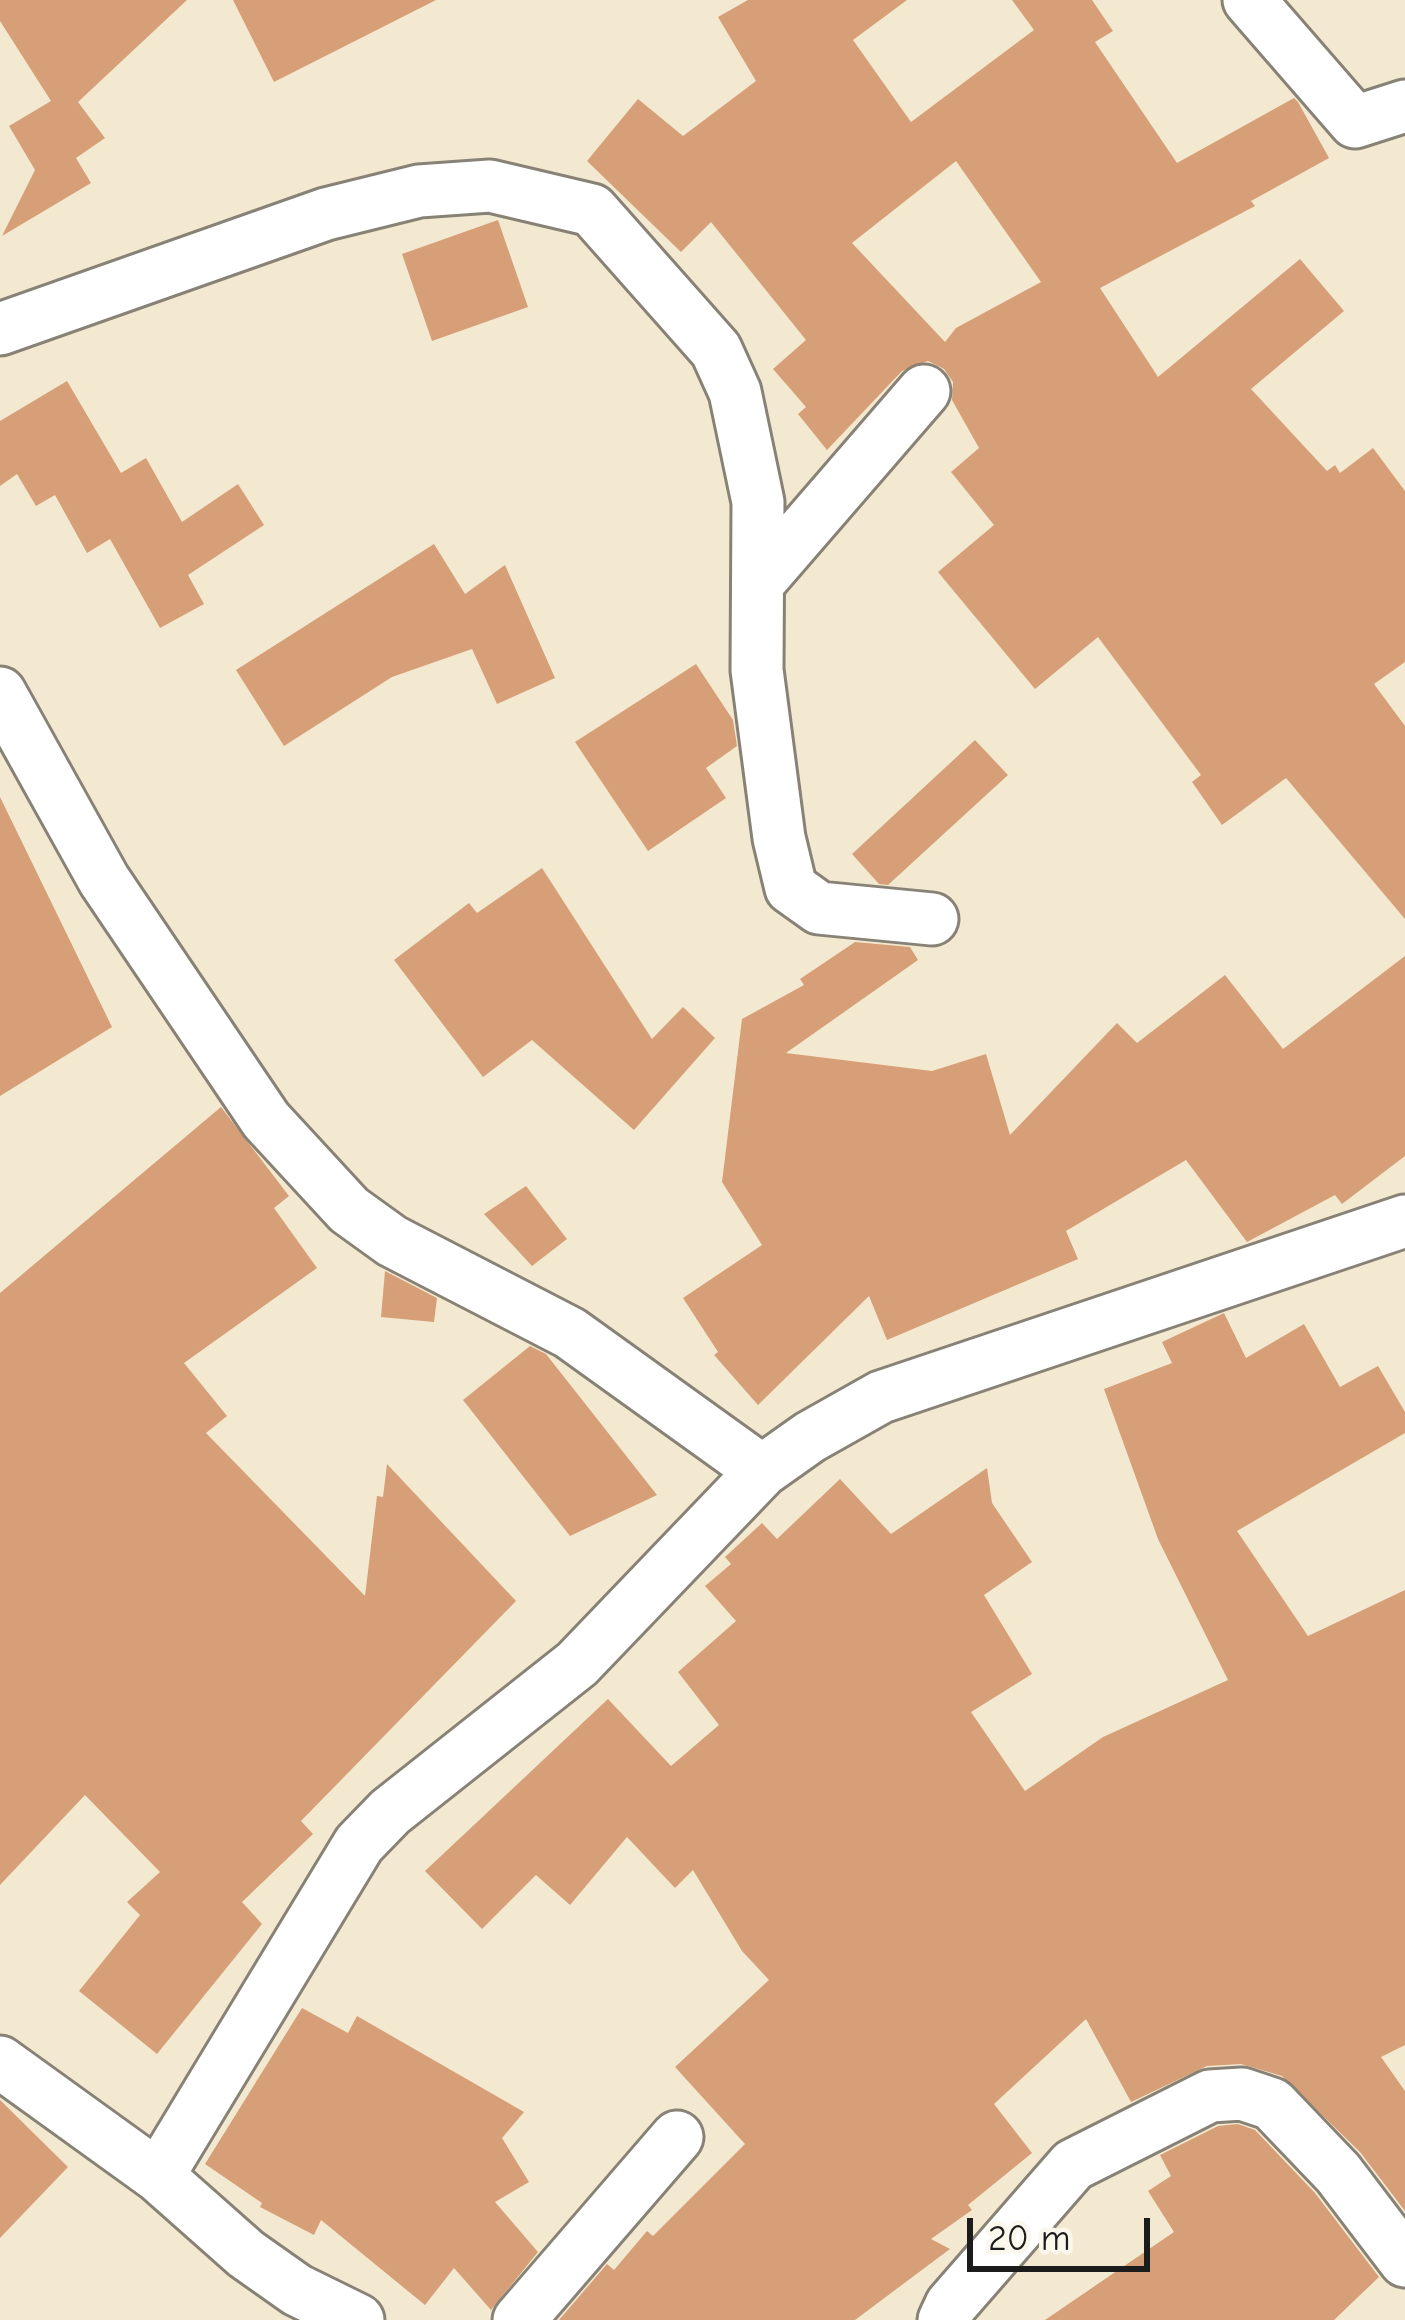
<!DOCTYPE html>
<html>
<head>
<meta charset="utf-8">
<style>
  body { margin:0 }
  #map { position:relative; width:1405px; height:2320px; overflow:hidden; background:#f3e9d1; font-family:"Comic Neue",sans-serif }
  canvas { display:block }
  .scale { position:absolute; left:967px; top:2218px; width:183px; height:54px; box-sizing:border-box; border:6px solid #1c1c1c; border-top:0; padding-left:15px; font-size:36px; line-height:42px; white-space:nowrap; color:#1c1c1c; -webkit-text-stroke:9px #fbf7ec; paint-order:stroke }
</style>
</head>
<body>
<div id="map">
<canvas width="1405" height="2320"></canvas>
<div class="scale">20 m</div>
</div>
<script>
const c = document.querySelector('canvas').getContext('2d');
c.lineJoin = 'round';
function paint(path, color) { c.fillStyle = color; c.fill(path, 'evenodd'); }
function strokePath(path, color, width, dash) { c.strokeStyle = color; c.lineWidth = width; c.lineCap = dash ? 'butt' : 'round'; c.setLineDash(dash || []); c.stroke(path); }
paint(new Path2D(`
  M 0,0 L 187,0 L 78,102 L 105,138 L 76,158 L 91,183 L 2,236 L 35,170 L 9,126 L 51,101 L 0,21 Z
  M 233,0 L 436,0 L 274,82 Z
  M 748,0 L 907,0 L 853,40 L 911,122 L 1034,30 L 1012,0 L 1092,0 L 1113,31 L 1095,42 L 1177,163 L 1294,98 L 1298,102 L 1329,158 L 1251,201 L 1255,206 L 1100,288 L 1158,377 L 1300,259 L 1344,311 L 1251,389 L 1327,471 L 1335,465 L 1340,473 L 1373,448 L 1405,491 L 1405,662 L 1374,684 L 1405,726 L 1405,919 L 1286,778 L 1222,825 L 1192,782 L 1201,775 L 1098,637 L 1035,689 L 938,572 L 994,525 L 951,472 L 979,448 L 952,400 L 953,382 L 944,369 L 928,361 L 902,371 L 827,450 L 798,414 L 806,407 L 773,369 L 806,340 L 711,222 L 681,252 L 587,161 L 638,99 L 683,136 L 756,81 L 718,17 ZM 956,161 L 1041,282 L 956,328 L 945,342 L 852,243 Z
  M 498,220 L 528,307 L 432,341 L 402,254 Z
  M 67,381 L 121,473 L 146,458 L 182,522 L 238,484 L 264,525 L 188,575 L 204,604 L 160,628 L 110,539 L 87,553 L 55,495 L 36,506 L 17,474 L 0,486 L 0,421 Z
  M 434,544 L 465,594 L 505,565 L 555,678 L 497,704 L 472,649 L 392,677 L 284,746 L 236,670 Z
  M 696,664 L 733,720 L 737,746 L 706,768 L 726,798 L 648,851 L 575,742 Z
  M 975,740 L 1008,775 L 888,885 L 879,884 L 852,854 Z
  M 0,797 L 112,1027 L 0,1096 Z
  M 542,868 L 652,1039 L 683,1007 L 715,1038 L 634,1130 L 532,1040 L 483,1077 L 394,960 L 469,903 L 477,913 Z
  M 855,942 L 910,947 L 918,960 L 786,1053 L 932,1071 L 986,1054 L 1010,1135 L 1117,1023 L 1137,1043 L 1225,975 L 1283,1049 L 1405,956 L 1405,1156 L 1342,1204 L 1335,1195 L 1247,1242 L 1186,1160 L 1066,1231 L 1078,1259 L 887,1340 L 869,1296 L 758,1405 L 714,1355 L 718,1352 L 683,1298 L 762,1245 L 722,1182 L 742,1019 L 804,985 L 800,979 Z
  M 221,1107 L 289,1196 L 274,1208 L 317,1268 L 184,1363 L 227,1416 L 206,1433 L 365,1596 L 377,1496 L 383,1497 L 387,1464 L 516,1601 L 301,1821 L 313,1834 L 242,1902 L 262,1924 L 157,2054 L 79,1991 L 140,1915 L 127,1902 L 160,1872 L 85,1795 L 0,1885 L 0,1293 Z
  M 526,1186 L 567,1239 L 532,1266 L 484,1214 Z
  M 385,1271 L 437,1298 L 434,1322 L 381,1317 Z
  M 1224,1313 L 1246,1358 L 1304,1324 L 1340,1387 L 1378,1366 L 1405,1412 L 1405,1433 L 1237,1531 L 1308,1636 L 1405,1590 L 1405,2045 L 1381,2057 L 1405,2091 L 1405,2211 L 1360,2152 L 1282,2076 L 1241,2064 L 1207,2066 L 1131,2102 L 1086,2019 L 994,2104 L 1032,2153 L 968,2205 L 972,2210 L 931,2239 L 950,2249 L 855,2320 L 559,2320 L 607,2264 L 614,2270 L 647,2231 L 653,2236 L 745,2144 L 675,2067 L 769,1980 L 742,1951 L 693,1870 L 675,1888 L 627,1837 L 570,1905 L 536,1875 L 482,1929 L 425,1871 L 608,1699 L 671,1766 L 719,1725 L 678,1672 L 736,1621 L 705,1586 L 731,1564 L 725,1557 L 762,1523 L 777,1539 L 840,1479 L 891,1534 L 987,1468 L 992,1503 L 1032,1562 L 984,1595 L 1032,1674 L 971,1712 L 1025,1791 L 1103,1737 L 1228,1680 L 1158,1539 L 1104,1389 L 1172,1363 L 1162,1342 Z
  M 530,1346 L 546,1354 L 657,1495 L 570,1536 L 463,1400 Z
  M 302,2008 L 348,2033 L 357,2016 L 524,2112 L 502,2138 L 529,2182 L 495,2202 L 538,2252 L 491,2310 L 454,2268 L 425,2305 L 321,2220 L 314,2235 L 260,2207 L 262,2203 L 205,2164 Z
  M 0,2100 L 68,2167 L 0,2238 Z
  M 1238,2124 L 1255,2130 L 1315,2193 L 1379,2277 L 1334,2320 L 1045,2320 L 1174,2232 L 1148,2191 L 1171,2176 L 1160,2155 L 1218,2126 Z`), '#d69f77');
const minor = new Path2D(`
  M 1249,0 L 1355,122 L 1405,106
  M 0,329 L 326,214 L 419,191 L 490,186 L 592,210 L 716,350 L 735,392 L 758,502 L 757,670 L 779,838 L 791,888 L 819,908 L 932,919
  M 758,583 L 924,391
  M 0,693 L 104,880 L 266,1120 L 349,1210 L 392,1241 L 570,1333 L 762,1471
  M 0,2062 L 158,2176 L 246,2254 L 297,2290 L 358,2320
  M 158,2176 L 359,1844 L 390,1812 L 577,1664 L 762,1471 L 810,1437 L 881,1397 L 1405,1221
  M 519,2320 L 677,2137
  M 944,2320 L 951,2305 L 1073,2165 L 1210,2096 L 1242,2094 L 1272,2104 L 1338,2173 L 1405,2261`);
strokePath(minor, '#888276', 57);
strokePath(minor, '#fff', 51);
</script>
</body>
</html>
